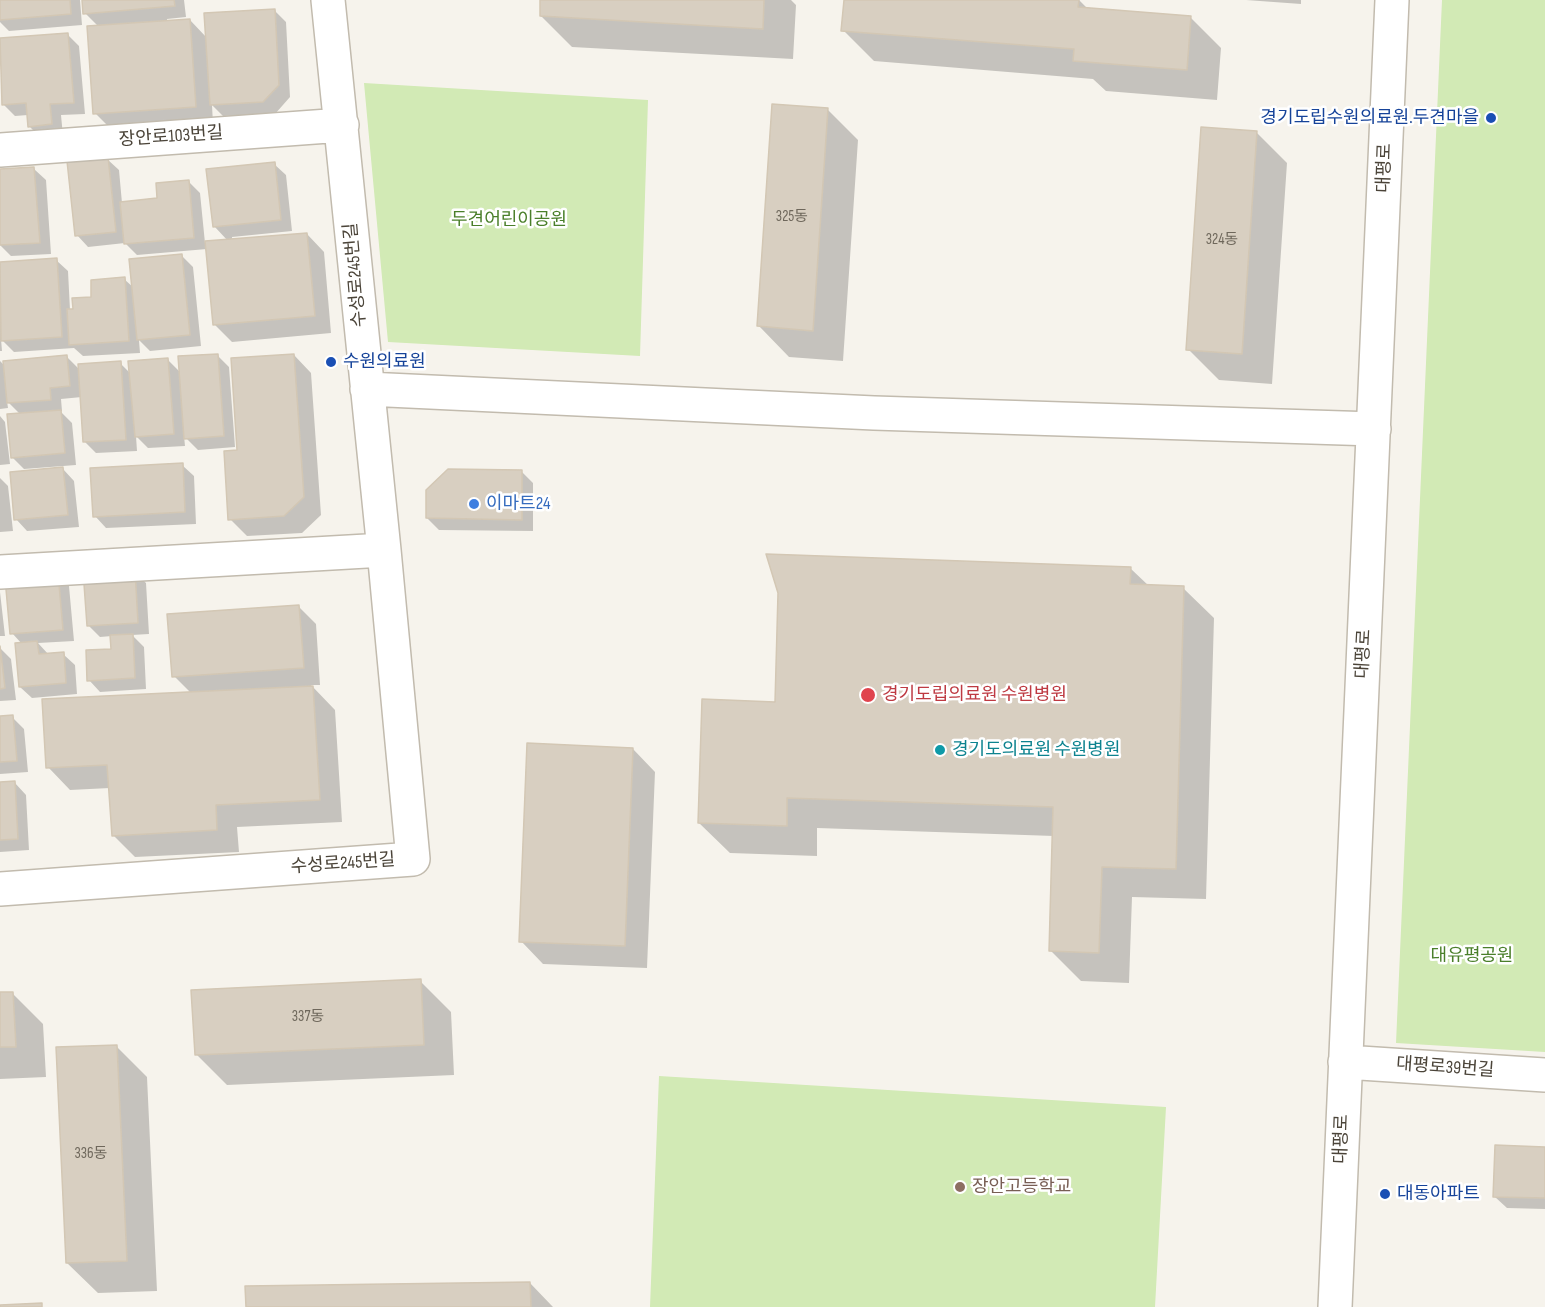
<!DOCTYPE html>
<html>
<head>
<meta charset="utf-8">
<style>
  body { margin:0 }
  canvas { display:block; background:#f6f3ec }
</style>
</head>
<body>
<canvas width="1545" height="1307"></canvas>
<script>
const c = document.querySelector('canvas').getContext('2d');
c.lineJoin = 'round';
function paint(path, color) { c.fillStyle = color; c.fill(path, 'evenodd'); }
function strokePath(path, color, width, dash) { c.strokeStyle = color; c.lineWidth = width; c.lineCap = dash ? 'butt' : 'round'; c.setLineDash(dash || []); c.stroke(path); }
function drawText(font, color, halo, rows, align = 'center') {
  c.font = font + ' "Sofia Sans Condensed","Noto Sans KR",sans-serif'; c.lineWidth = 5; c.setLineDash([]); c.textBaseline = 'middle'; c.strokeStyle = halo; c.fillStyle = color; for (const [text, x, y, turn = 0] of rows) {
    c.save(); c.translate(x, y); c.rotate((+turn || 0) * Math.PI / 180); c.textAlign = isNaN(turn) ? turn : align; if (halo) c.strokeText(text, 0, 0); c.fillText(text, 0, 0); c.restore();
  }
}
paint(new Path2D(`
  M 1442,0 L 1545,0 L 1545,1052 L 1396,1043 Z
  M 364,83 L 648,100 L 640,356 L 388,342 Z
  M 659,1076 L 1166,1107 L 1155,1307 L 650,1307 Z`), '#d2eab5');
paint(new Path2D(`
  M 0,0 L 80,0 L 82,25 L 9,31 L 0,22 Z
  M 83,0 L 184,0 L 186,17 L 167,19 L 167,22 L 190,20 L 207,38 L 274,10 L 286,22 L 290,97 L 275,114 L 223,116 L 212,105 L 213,124 L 112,130 L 95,113 L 98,26 L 85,13 Z
  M 542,0 L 791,0 L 796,5 L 793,59 L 572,47 L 541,16 Z
  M 845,0 L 1079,0 L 1088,9 L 1191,18 L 1221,48 L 1217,100 L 1106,91 L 1093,79 L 874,61 L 843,30 Z
  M 1246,0 L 1301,0 L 1301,4 Z
  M 67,34 L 79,46 L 85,114 L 61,115 L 63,136 L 41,138 L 29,126 L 28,115 L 15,116 L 3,104 L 0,40 Z
  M 827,109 L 858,140 L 843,361 L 789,357 L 759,326 Z
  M 1256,132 L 1287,163 L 1272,384 L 1219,380 L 1188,349 Z
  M 107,159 L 119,170 L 122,203 L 158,200 L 188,181 L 200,193 L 205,243 L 228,241 L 214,226 L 274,164 L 286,175 L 292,231 L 232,237 L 232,240 L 307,234 L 324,252 L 331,333 L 232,342 L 214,324 L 207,249 L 137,255 L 125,243 L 88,247 L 77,235 Z
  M 34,169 L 46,180 L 51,254 L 11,256 L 0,245 L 0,171 Z
  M 181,255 L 193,267 L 201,346 L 150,351 L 139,340 L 140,353 L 83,356 L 74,348 L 14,352 L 1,339 L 2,351 L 0,351 L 0,263 L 56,260 L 68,271 L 70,310 L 124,279 L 134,288 Z
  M 217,355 L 229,367 L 235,447 L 198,450 L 184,436 L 185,446 L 148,448 L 136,436 L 137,451 L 96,453 L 85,442 L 82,397 L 61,399 L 62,411 L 60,411 L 72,423 L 76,465 L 24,469 L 12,457 L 21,415 L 7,401 L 8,408 L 0,409 L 0,361 L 5,366 L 66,356 L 80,370 L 120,363 L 131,374 L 167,359 L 181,373 Z
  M 294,355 L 311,373 L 321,515 L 302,533 L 247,536 L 230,519 L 239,452 Z
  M 0,416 L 5,422 L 10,464 L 0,465 Z
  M 182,465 L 194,476 L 196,524 L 106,528 L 95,516 Z
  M 63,469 L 74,481 L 79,527 L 27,531 L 16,519 Z
  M 521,471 L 533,483 L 533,531 L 439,530 L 427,518 Z
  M 0,478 L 8,486 L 13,531 L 0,532 Z
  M 1130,568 L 1149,586 L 1183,588 L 1214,618 L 1206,899 L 1132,897 L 1129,983 L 1081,981 L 1050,950 L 1054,836 L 817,828 L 817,856 L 730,853 L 699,823 L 776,703 Z
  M 134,572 L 146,583 L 149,634 L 132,635 L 144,647 L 146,689 L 100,692 L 89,680 L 112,650 L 112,636 L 100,637 L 88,625 Z
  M 58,575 L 69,586 L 74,641 L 38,643 L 49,655 L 63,654 L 75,665 L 77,694 L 32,698 L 20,687 L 22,644 L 12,633 Z
  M 0,592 L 5,636 L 0,636 Z
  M 298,606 L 316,624 L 320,685 L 311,685 L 335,710 L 342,822 L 237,827 L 239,852 L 135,857 L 113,835 L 110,788 L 70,790 L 48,767 L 191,693 L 174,676 Z
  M 0,648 L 11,659 L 16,700 L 0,701 Z
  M 12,717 L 24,729 L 28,772 L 0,774 L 0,718 Z
  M 633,749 L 655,772 L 647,968 L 543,964 L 521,941 Z
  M 15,783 L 26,795 L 29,850 L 0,852 L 0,784 Z
  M 420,981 L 451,1012 L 454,1075 L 227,1085 L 196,1054 Z
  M 12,993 L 43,1024 L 46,1077 L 0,1079 L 0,994 Z
  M 116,1046 L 147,1077 L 157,1291 L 98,1293 L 67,1263 Z
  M 1545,1148 L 1545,1209 L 1507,1208 L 1495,1197 Z
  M 530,1283 L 553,1307 L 247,1307 Z`), '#0003');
const building = new Path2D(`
  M 0,0 L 70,0 L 71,14 L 0,20 Z
  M 82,0 L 174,0 L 175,6 L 83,14 Z
  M 540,0 L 764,0 L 763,29 L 540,16 Z
  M 844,0 L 1079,0 L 1078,7 L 1191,16 L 1187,70 L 1073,61 L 1074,49 L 841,31 Z
  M 275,9 L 279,85 L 263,102 L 210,105 L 204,13 Z
  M 190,19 L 196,107 L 93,114 L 87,26 Z
  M 68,33 L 74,103 L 50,104 L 52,124 L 28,127 L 26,103 L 2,105 L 0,38 Z
  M 772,104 L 828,108 L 813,331 L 757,326 Z
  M 1201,127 L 1257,131 L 1242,354 L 1186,350 Z
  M 108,157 L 116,232 L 75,236 L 67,161 Z
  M 275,162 L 281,220 L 213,227 L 206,169 Z
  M 34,167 L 40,243 L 0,245 L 0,169 Z
  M 189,180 L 194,238 L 124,244 L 120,202 L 157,198 L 156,183 Z
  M 307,233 L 315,316 L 213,325 L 205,241 Z
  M 182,254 L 190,335 L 137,340 L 129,259 Z
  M 57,258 L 62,337 L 1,341 L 0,262 Z
  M 125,277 L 129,341 L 69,345 L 67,309 L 73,309 L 72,298 L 91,297 L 91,280 Z
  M 218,354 L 224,436 L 184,439 L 178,356 Z
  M 294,354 L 304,497 L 284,516 L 228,520 L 224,451 L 237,450 L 231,358 Z
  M 67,355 L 70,386 L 50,388 L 51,400 L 7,403 L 3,361 Z
  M 168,358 L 174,434 L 135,437 L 128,361 Z
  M 121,361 L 126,440 L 83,442 L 78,364 Z
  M 61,410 L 65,453 L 11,458 L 7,414 Z
  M 183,463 L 185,512 L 93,517 L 90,468 Z
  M 63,467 L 68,515 L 14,520 L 10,472 Z
  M 448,469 L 522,470 L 522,520 L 426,518 L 426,490 Z
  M 766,554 L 1131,567 L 1130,584 L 1184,586 L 1176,869 L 1102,867 L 1099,953 L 1049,951 L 1053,807 L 787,798 L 787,826 L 698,823 L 702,699 L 775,702 L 778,593 Z
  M 135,570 L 138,623 L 87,626 L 84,584 L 102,583 L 101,572 Z
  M 58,573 L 63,630 L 10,634 L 5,578 Z
  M 299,605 L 304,668 L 172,677 L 167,614 Z
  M 133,634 L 135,678 L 87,681 L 86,650 L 111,649 L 110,635 Z
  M 37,641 L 39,654 L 64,652 L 66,683 L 19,687 L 15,643 Z
  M 0,646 L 5,688 L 0,689 Z
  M 313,686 L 320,800 L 216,805 L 217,830 L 112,836 L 107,765 L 46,768 L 42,699 Z
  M 13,715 L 17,761 L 0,762 L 0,716 Z
  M 527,743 L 633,748 L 625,946 L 519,942 Z
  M 15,781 L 18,839 L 0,840 L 0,782 Z
  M 421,979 L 424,1045 L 195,1055 L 191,990 Z
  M 0,992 L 13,992 L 16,1047 L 0,1047 Z
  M 117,1045 L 127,1261 L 66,1263 L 56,1047 Z
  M 1495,1145 L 1545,1147 L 1545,1198 L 1493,1197 Z
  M 530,1282 L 531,1307 L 246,1307 L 245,1286 Z
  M 42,1303 L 42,1307 L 0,1307 L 0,1305 Z`);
paint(building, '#d8cfc1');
strokePath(building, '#d3c7b4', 1.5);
const minor = new Path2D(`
  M 0,150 L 342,125
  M 367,389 L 874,413 L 1374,429
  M 0,572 L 384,550
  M 0,889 L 413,859 L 384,550 L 328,0
  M 1345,1062 L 1545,1075
  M 1335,1307 L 1392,0`);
strokePath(minor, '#c2bbae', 36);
strokePath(minor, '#fff', 33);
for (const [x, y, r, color] of [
  [1491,118,6,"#1a4fb4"],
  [331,362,6,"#1a4fb4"],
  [474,504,6,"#3f7fe0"],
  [868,695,8,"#e0444e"],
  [940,750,6,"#0f9aa8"],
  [960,1187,6,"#8d6e63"],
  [1385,1194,6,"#1a4fb4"]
]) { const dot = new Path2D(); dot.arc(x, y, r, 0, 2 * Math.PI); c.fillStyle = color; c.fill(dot); strokePath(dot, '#fff', 2); }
drawText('15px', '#6e675b', null, [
  ["325동",792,217],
  ["324동",1222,240],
  ["337동",308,1017],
  ["336동",91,1154]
]);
drawText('18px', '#164399', '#fff', [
  ["경기도립수원의료원.두견마을",1479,118,"right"],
  ["수원의료원",343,362],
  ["대동아파트",1397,1194]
], 'left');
drawText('18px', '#4b4439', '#fff', [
  ["장안로103번길",171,137,-4],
  ["대평로",1385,168,-88],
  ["수성로245번길",356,275,-95],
  ["대평로",1364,654,-87],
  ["수성로245번길",343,864,-4],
  ["대평로39번길",1445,1068,4],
  ["대평로",1342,1139,-88]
]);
drawText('18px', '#4a7f2a', '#fff', [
  ["두견어린이공원",509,220],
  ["대유평공원",1472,956]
]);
drawText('18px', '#366cbe', '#fff', [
  ["이마트24",486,504]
], 'left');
drawText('18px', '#be3a42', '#fff', [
  ["경기도립의료원 수원병원",882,695]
], 'left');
drawText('18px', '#0d838f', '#fff', [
  ["경기도의료원 수원병원",952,750]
], 'left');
drawText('18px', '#785e54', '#fff', [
  ["장안고등학교",972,1187]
], 'left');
</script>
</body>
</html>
